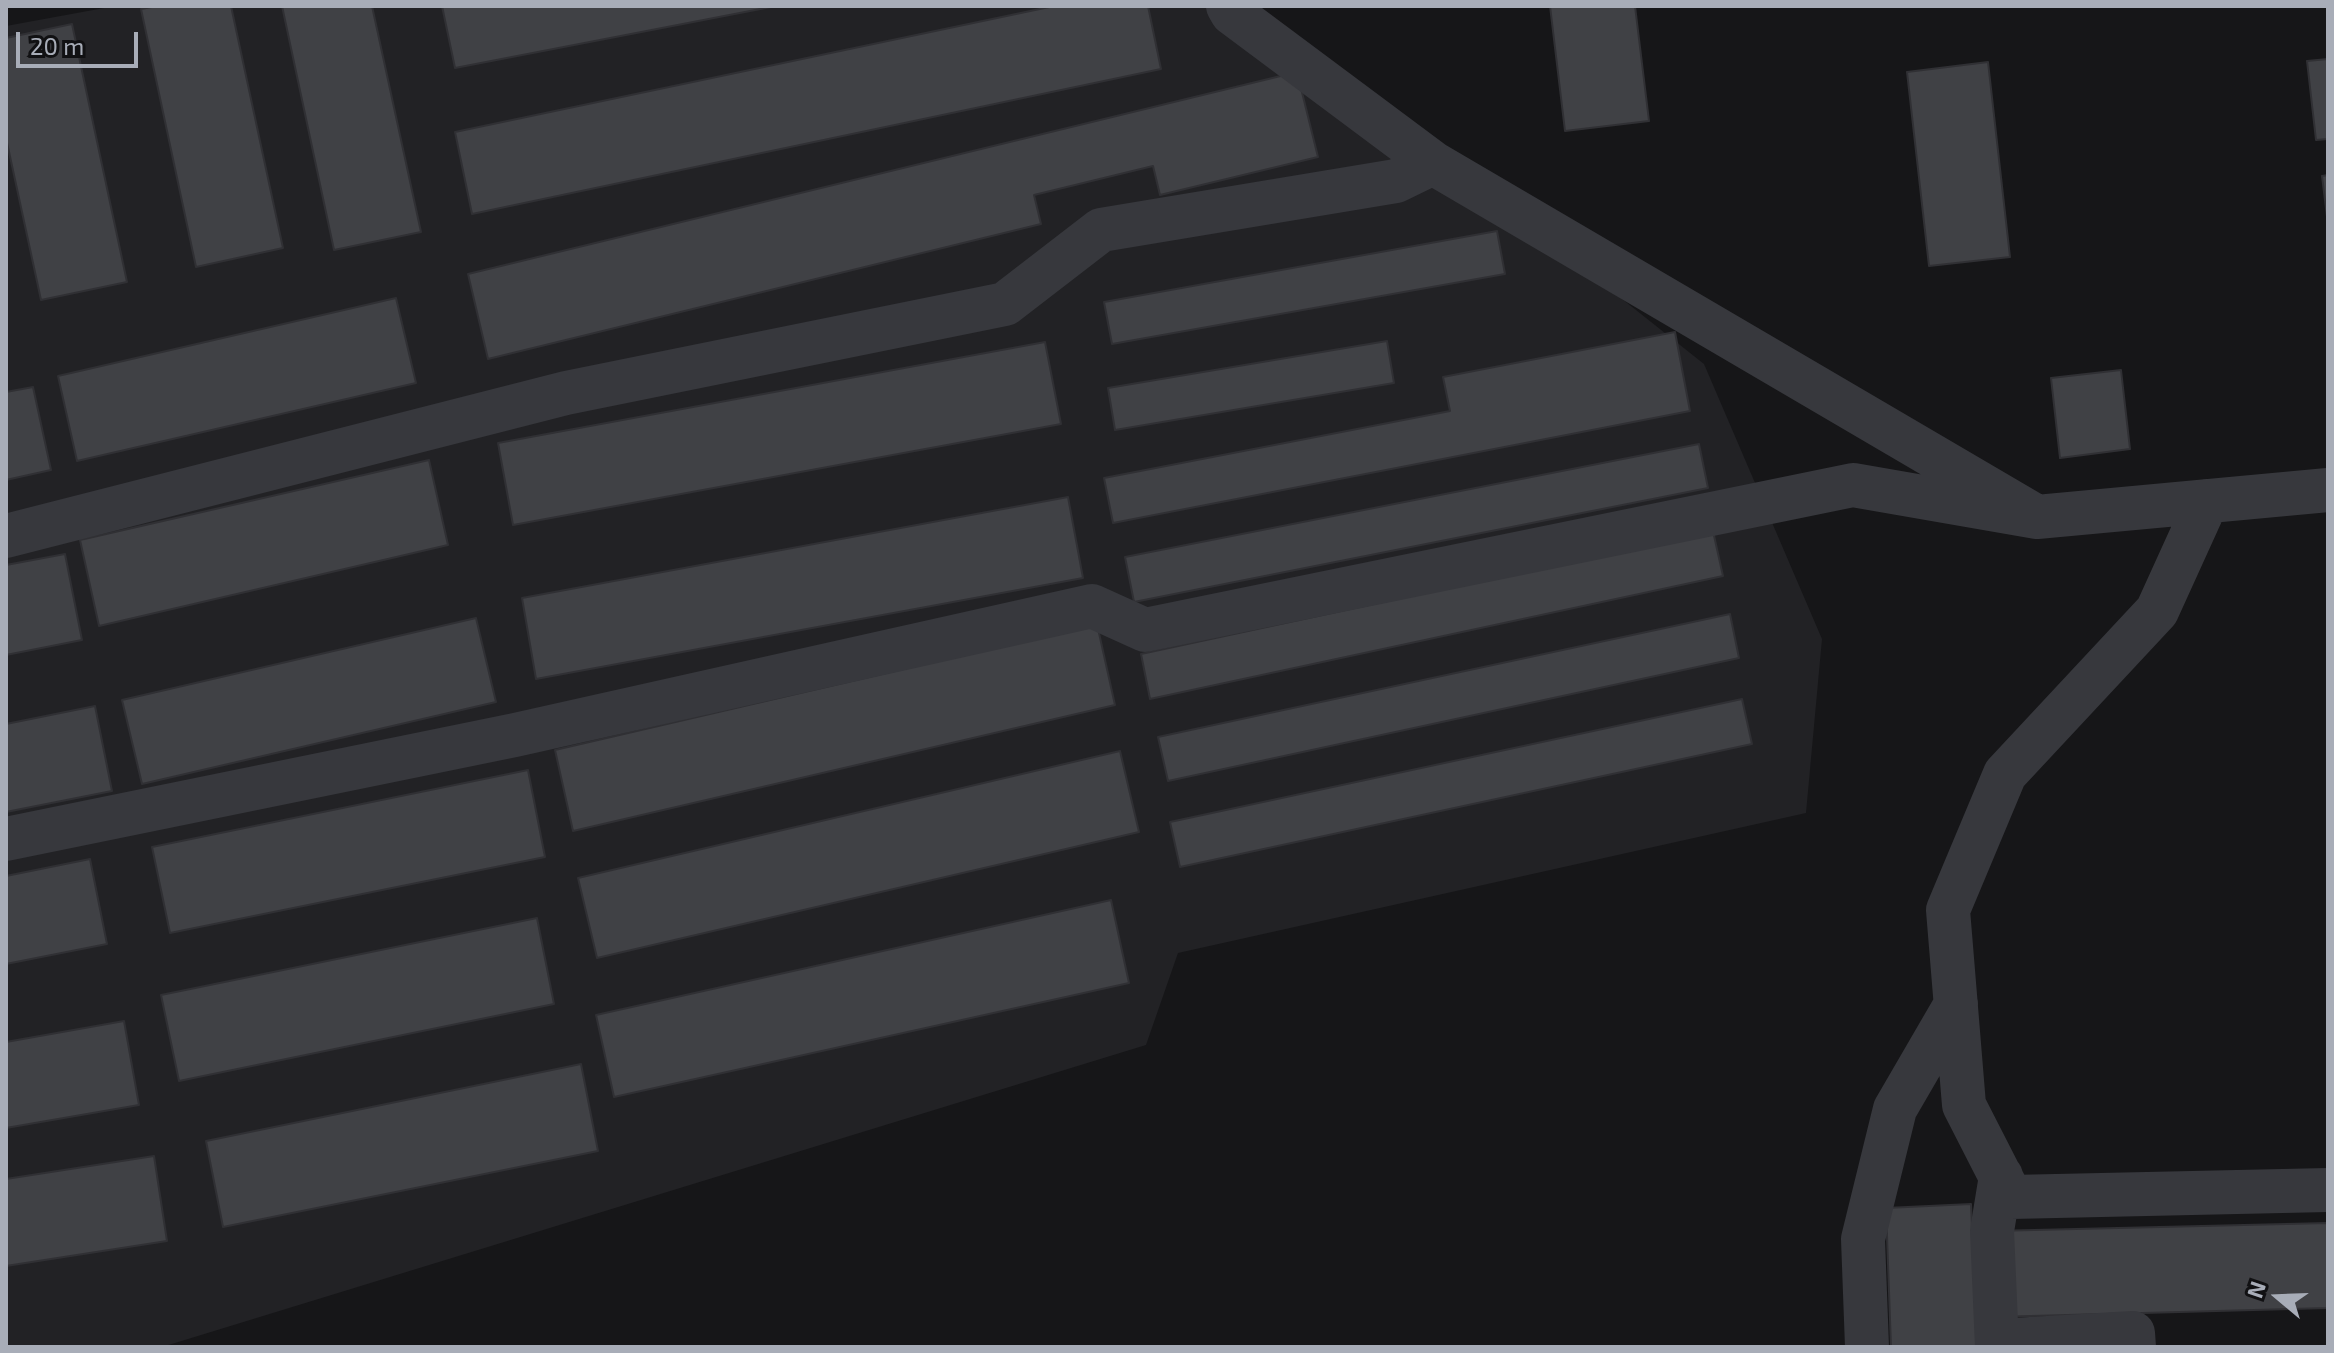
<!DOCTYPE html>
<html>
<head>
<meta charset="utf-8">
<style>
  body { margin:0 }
  #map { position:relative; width:2334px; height:1353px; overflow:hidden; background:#161618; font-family:"Exo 2",sans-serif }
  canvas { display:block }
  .frame { position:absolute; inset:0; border:8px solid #a8adb8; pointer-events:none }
  .north { position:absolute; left:2238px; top:1257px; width:80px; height:80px; -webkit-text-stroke:6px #111113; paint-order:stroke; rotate:289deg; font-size:22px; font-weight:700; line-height:32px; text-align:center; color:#a8adb8 }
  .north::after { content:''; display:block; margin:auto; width:28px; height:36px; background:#a8adb8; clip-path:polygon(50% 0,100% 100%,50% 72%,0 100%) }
  .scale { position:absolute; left:16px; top:32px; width:122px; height:36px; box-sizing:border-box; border:4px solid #a8adb8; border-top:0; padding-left:10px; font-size:24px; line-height:28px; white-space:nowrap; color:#a8adb8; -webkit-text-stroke:6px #111113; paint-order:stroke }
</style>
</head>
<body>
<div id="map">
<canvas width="2334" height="1353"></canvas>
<div class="frame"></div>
<div class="north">N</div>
<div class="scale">20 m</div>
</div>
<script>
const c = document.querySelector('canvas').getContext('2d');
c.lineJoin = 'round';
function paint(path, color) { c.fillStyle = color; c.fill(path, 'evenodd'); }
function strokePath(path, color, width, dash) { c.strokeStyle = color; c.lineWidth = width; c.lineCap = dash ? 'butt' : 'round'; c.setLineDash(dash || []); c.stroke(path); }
paint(new Path2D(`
  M 115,6 L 1253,6 L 1704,364 L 1822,639 L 1806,813 L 1178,953 L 1146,1045 L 162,1347 L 6,1347 L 6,26 Z`), '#222225');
const building = new Path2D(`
  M 157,6 L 231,6 L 283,248 L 196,267 L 141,9 Z
  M 282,6 L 372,6 L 421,232 L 334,250 Z
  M 442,6 L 776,6 L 455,68 Z
  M 1054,6 L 1148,6 L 1161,69 L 472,214 L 455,132 Z
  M 1550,6 L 1635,6 L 1649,121 L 1565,131 Z
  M 72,24 L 127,282 L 41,300 L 6,138 L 6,38 Z
  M 2328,59 L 2328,139 L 2316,140 L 2307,61 Z
  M 1988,62 L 2010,257 L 1929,266 L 1907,72 Z
  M 1297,72 L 1318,157 L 1160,195 L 1153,166 L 1034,195 L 1041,224 L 488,359 L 468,274 Z
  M 2328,175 L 2328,225 L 2322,176 Z
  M 1497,231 L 1505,274 L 1112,344 L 1104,302 Z
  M 396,298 L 416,383 L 77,461 L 58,376 Z
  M 1675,332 L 1690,411 L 1113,523 L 1104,478 L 1450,411 L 1443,377 Z
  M 1387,341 L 1394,383 L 1115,430 L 1108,388 Z
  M 1045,342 L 1061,424 L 513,525 L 498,443 Z
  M 2121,370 L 2130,449 L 2060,458 L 2051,378 Z
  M 33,387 L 51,470 L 6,480 L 6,392 Z
  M 1699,444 L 1708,488 L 1134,602 L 1125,557 Z
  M 429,460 L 448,545 L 99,626 L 80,540 Z
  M 1068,497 L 1083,578 L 536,679 L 522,598 Z
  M 1713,531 L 1723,576 L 1150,699 L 1141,654 Z
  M 65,554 L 82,640 L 6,655 L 6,565 Z
  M 1730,614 L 1739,658 L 1168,781 L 1158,737 Z
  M 476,618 L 496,702 L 142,784 L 122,700 Z
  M 1097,624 L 1115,705 L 573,831 L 555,750 Z
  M 1742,699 L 1752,744 L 1180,867 L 1170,822 Z
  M 95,706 L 112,791 L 6,812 L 6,724 Z
  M 1120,751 L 1139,832 L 597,958 L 578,878 Z
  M 528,770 L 545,857 L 170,933 L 152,847 Z
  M 90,859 L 107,944 L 6,964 L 6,876 Z
  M 1111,900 L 1129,983 L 614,1097 L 596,1015 Z
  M 537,918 L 554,1004 L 179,1081 L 161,995 Z
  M 124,1021 L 139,1105 L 6,1128 L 6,1042 Z
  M 581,1064 L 598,1151 L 223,1227 L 206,1141 Z
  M 154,1156 L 167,1241 L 6,1266 L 6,1179 Z
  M 1971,1204 L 1977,1347 L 1891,1347 L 1886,1208 Z
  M 2328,1223 L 2328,1308 L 1994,1317 L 1992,1231 Z`);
paint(building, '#404145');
strokePath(building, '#303034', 2);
strokePath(new Path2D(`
  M 1228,6 L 1232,13 L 1433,163 L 2037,517 L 2328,490
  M 2207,501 L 2157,611 L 2005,774 L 1948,910 L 1964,1105 L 2011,1197 L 2328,1190
  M 6,536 L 566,393 L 1005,304 L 1101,230 L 1396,181 L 1433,163
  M 6,839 L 515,735 L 1092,606 L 1145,630 L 1853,485 L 2037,517
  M 1997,1341 L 2133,1333 L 2134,1347
  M 1867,1347 L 1863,1239 L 1895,1109 L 1956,1004
  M 1997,1347 L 1992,1231 L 2001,1176`), '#37383d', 44);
</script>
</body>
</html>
